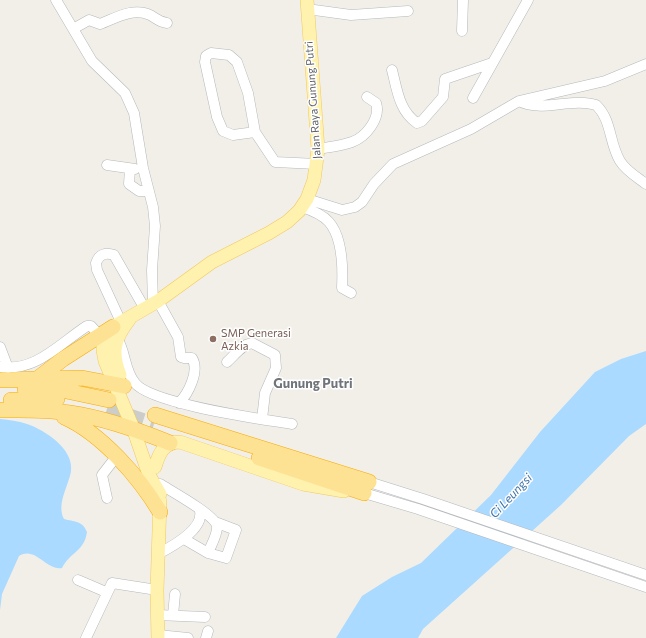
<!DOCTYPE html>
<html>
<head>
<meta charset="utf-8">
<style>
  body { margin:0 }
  canvas { display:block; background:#f1efe8 }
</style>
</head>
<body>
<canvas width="646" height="638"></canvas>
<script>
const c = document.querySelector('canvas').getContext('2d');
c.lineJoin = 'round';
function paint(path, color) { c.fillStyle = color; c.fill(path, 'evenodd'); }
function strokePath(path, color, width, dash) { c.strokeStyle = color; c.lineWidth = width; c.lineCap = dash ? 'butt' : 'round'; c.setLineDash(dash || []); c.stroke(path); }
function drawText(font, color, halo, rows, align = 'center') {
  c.font = font + ' Commissioner,sans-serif'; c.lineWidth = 3; c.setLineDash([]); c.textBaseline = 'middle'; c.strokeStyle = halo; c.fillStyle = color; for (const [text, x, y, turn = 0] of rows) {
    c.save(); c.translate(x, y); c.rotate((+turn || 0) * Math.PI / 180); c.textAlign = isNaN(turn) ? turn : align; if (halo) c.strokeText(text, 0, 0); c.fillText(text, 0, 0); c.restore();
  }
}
paint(new Path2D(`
  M 646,351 L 646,424 L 629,436 L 561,505 L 423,629 L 418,638 L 336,638 L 362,596 L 392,577 L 421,563 L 491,495 L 540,432 L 595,372 L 621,359 Z
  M 0,419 C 9,420 18,421 27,424 C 45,430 74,449 71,471 C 69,485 56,504 64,519 C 74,522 82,520 87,532 C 84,552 70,552 62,568 C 46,571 36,546 19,556 L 2,594 L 0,610 Z`), '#aadaff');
strokePath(new Path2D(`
  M 107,409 L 154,424`), '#ccccc8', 15, [15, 8]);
const minor = new Path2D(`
  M 56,0 L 92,61 L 125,93 L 134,113 L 143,168 L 153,207 L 155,226 L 152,270 L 153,304
  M 307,9 L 351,15 L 408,11
  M 73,29 L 89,20 L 100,24 C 116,18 133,7 150,15 C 156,18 159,22 167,23
  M 462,31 L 463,0
  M 392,70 C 397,89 399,111 417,123 L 422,121 L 443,97 L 445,79 L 492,63
  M 473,98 L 528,0
  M 519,101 C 540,113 572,97 596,105 C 612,120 609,143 620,161 C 626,171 637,177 646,184
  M 255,132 L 233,135 L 223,131 L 217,117 L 205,62 L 206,56 L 211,53 L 229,55 L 237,62 L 248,93 L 255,132 L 275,162 L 317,164
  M 318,149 C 329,147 341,146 352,142 C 366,137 381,118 376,103 L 367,97
  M 107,165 L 135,169
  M 130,169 L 129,184 L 139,191 L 149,191
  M 307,199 L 342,210 L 355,207 L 362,202 L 374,184 L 393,164 L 471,129 L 519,101 L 605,81 L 646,64
  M 302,207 C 311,210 322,214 329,222 C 342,237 343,268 342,288 L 351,293
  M 158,301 L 178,337 L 181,357 L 184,358 L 192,358 C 200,371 188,394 179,403
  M 121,322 L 97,270 L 96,263 C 99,254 106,252 114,255 L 145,309
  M 117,338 C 126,352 124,370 135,383 C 151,404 262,419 292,424
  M 0,347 L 8,368
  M 227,362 C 235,355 241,345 252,343 L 275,355 L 276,368 L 265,393 L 262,419
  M 0,367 C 36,372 59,344 87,326 L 91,326 L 99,335
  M 369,482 L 423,499 L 646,575
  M 160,484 C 171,491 215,515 217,526 C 218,534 211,545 208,553
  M 364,493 L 418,509 L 646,587
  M 107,498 L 102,475 L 116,457
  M 184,539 L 208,553 L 226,558 L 236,530 L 215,522
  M 158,554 C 171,547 204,530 200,511
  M 78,580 L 106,592
  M 157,615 L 205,617
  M 173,615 L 175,594
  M 158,635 L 188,638
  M 86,638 L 112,583 L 157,590
  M 206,638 L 208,631`);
const major = new Path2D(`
  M 120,375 C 111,352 114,339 129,320
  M 155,467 C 159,453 164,442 180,442 L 303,484 L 344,491
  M 160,494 L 149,475 L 133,428 L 105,361 L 103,350 L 103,341 L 113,327 L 158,301 L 212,262 L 269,233 L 287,222 L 299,211 L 307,199 L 314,180 L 318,149 L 307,0
  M 158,638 L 157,590 L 160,501`);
const highway = new Path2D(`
  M 37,379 L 63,359 L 113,327
  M 0,380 L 82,378 L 124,386
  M 25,389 L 57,389 L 109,400
  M 11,400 L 57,399
  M 0,410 C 24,410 47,409 70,413 C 105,418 138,430 170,443
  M 155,415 L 369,482
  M 64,417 C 102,434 139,477 160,512
  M 259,458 L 364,493`);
strokePath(minor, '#b5b8bc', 11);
strokePath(major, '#f2c960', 14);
strokePath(highway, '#f9ab00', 16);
strokePath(minor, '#fff', 10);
strokePath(major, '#fff2af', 13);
strokePath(highway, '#fde293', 15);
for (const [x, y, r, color] of [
  [213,339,4,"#8d6e63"]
]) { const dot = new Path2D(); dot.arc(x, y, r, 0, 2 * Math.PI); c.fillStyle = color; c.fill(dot); strokePath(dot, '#fff', 1.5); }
drawText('11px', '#5f6368', '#fff', [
  ["Jalan Raya Gunung Putri",313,100,-94]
]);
drawText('11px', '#785e54', '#fff', [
  ["SMP Generasi",221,333],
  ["Azkia",221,346]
], 'left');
drawText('italic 12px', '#4174aa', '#fff', [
  ["Ci Leungsi",511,496,-47]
]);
drawText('bold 13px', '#70757a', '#fff', [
  ["Gunung Putri",313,384]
]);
</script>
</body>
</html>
